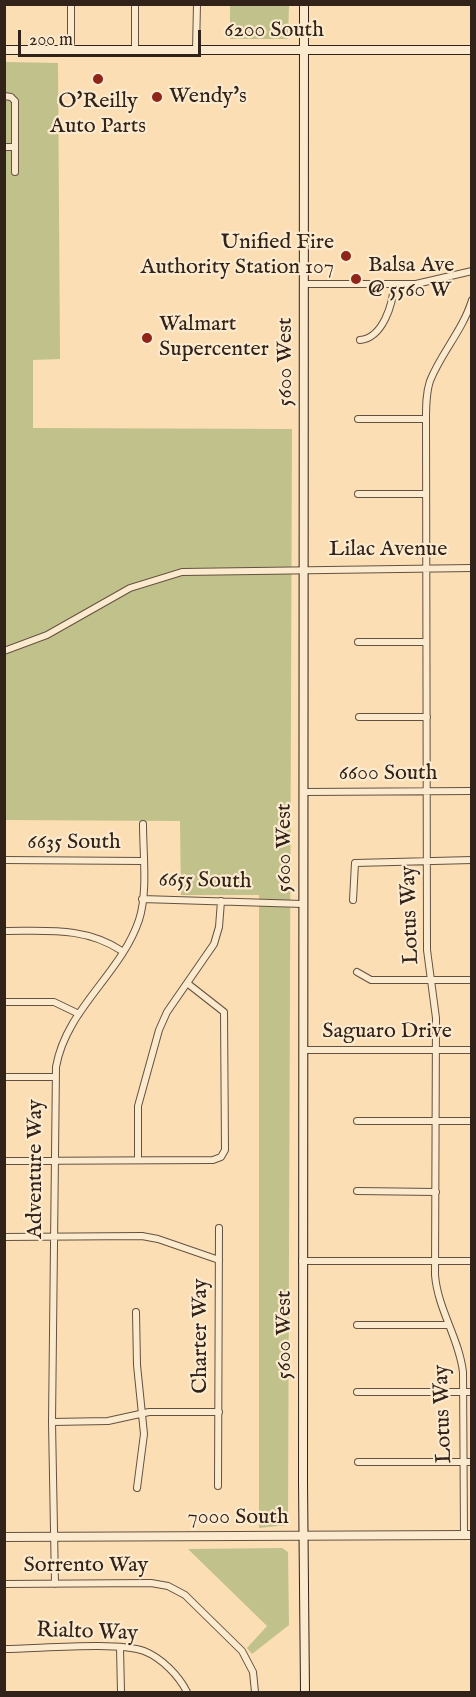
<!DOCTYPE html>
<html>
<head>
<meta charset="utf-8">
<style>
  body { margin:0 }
  #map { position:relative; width:476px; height:1697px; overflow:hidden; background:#fbdeb4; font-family:"IM FELL English",serif }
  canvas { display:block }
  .frame { position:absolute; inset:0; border:6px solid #31221a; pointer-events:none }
  .scale { position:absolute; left:18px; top:30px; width:183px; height:27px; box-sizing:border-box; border:3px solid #31221a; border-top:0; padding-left:8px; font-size:18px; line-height:21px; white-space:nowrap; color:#31221a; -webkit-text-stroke:4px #fceace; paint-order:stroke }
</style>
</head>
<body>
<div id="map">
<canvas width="476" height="1697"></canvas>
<div class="frame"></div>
<div class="scale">200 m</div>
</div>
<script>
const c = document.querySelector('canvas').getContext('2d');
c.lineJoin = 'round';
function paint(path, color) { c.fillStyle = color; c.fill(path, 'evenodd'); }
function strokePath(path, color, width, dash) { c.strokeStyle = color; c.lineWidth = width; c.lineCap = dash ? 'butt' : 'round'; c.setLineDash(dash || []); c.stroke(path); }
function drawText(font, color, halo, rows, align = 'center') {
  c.font = font + ' "IM FELL English",serif'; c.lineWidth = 4.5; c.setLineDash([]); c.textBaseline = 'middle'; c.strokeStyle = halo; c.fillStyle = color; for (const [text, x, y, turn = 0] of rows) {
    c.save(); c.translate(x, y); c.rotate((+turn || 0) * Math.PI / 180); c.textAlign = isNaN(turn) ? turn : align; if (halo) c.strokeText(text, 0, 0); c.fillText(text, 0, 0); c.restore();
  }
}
paint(new Path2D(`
  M 230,5 L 289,5 L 288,39 L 230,39 Z
  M 5,62 L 58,63 L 60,359 L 33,360 L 33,428 L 292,429 L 288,1525 L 259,1528 L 259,895 L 181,895 L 180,821 L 5,820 Z
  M 282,1548 L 288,1552 L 289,1625 L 252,1654 L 247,1648 L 267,1626 L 188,1549 Z`), '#c1c18b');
const minor = new Path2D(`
  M 71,4 L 71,50
  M 135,4 L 135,50
  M 196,50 L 197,4
  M 4,96 L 11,97 L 15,101 L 15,172
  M 4,147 L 15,147
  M 304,284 L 416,284 L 472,271
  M 360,340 C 383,338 393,304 394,284
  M 358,419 L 426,419
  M 358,494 L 426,494
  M 358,642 L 426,642
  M 4,651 L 47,635 L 130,588 L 182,572 L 472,568
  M 359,717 L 427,717
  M 304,792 L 472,791
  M 4,860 L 143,861
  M 142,899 L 303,904
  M 353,900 L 355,863 L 472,860
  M 7,931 C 49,931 86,927 122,951
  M 357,972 L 371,980 L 472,980
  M 4,1002 L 54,1002 L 79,1014
  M 303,1050 L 472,1050
  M 4,1077 L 55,1077
  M 357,1121 L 472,1121
  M 138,1160 L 138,1106 L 159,1030 L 167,1012 L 214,944 L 219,927 L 221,901
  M 4,1161 L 213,1160 L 221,1157 L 225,1150 L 224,1012 L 187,983
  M 357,1191 L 436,1192
  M 4,1237 L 142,1236 L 158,1239 L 219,1260
  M 302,1261 L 472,1261
  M 136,1312 L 137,1365 L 144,1434 L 137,1488
  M 357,1325 L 449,1325
  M 357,1392 L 472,1392
  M 52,1422 L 108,1421 L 149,1412 L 219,1412
  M 358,1462 L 472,1462
  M 218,1486 L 219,1228
  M 464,1535 L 463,1372 C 459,1338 438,1310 435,1275 L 436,1018 L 427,950 L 426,419 C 426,406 426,393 430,381 C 441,353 463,330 472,300
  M 4,1584 L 151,1583 L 168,1586 L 185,1595 L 242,1651 L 253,1672 L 255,1692
  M 55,1584 L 52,1422 L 56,1067 C 66,1009 121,974 139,920 C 148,892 143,854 143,824
  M 120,1648 L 121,1692
  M 4,1649 C 38,1649 116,1641 144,1651 C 162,1658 179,1676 187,1692`);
const tertiary = new Path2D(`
  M 4,1537 L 472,1535`);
const secondary = new Path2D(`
  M 304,4 L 303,1481 L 305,1692
  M 4,50 L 472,50`);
strokePath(minor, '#645140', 8);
strokePath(tertiary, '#645140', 10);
strokePath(secondary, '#31221a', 10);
strokePath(minor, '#fceace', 6);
strokePath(tertiary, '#fceace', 8);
strokePath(secondary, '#fceace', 8);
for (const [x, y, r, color] of [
  [98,79,6,"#8f2418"],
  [157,97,6,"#8f2418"],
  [346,256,6,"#8f2418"],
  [356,279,6,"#8f2418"],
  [147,338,6,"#8f2418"]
]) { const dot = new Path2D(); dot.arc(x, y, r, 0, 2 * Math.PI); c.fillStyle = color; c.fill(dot); strokePath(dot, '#fceace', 2); }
drawText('22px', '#31221a', '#fceace', [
  ["6200 South",274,31],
  ["5600 West",286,362,-90],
  ["Lilac Avenue",388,550],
  ["6600 South",388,774],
  ["6635 South",74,843],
  ["5600 West",285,848,-90],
  ["6655 South",205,882,1],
  ["Lotus Way",411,915,-92],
  ["Saguaro Drive",387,1032],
  ["Adventure Way",36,1169,-90],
  ["5600 West",285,1335,-90],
  ["Charter Way",201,1336,-90],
  ["Lotus Way",444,1414,-92],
  ["7000 South",238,1518],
  ["Sorrento Way",86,1566],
  ["Rialto Way",87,1633,2]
]);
drawText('22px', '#31221a', '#fceace', [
  ["Wendy's",169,97],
  ["O'Reilly",98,102,"center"],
  ["Auto Parts",98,127,"center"],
  ["Unified Fire",334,243,"right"],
  ["Authority Station 107",334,268,"right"],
  ["Balsa Ave",368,266],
  ["@ 5560 W",368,291],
  ["Walmart",159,325],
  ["Supercenter",159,350]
], 'left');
</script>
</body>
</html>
